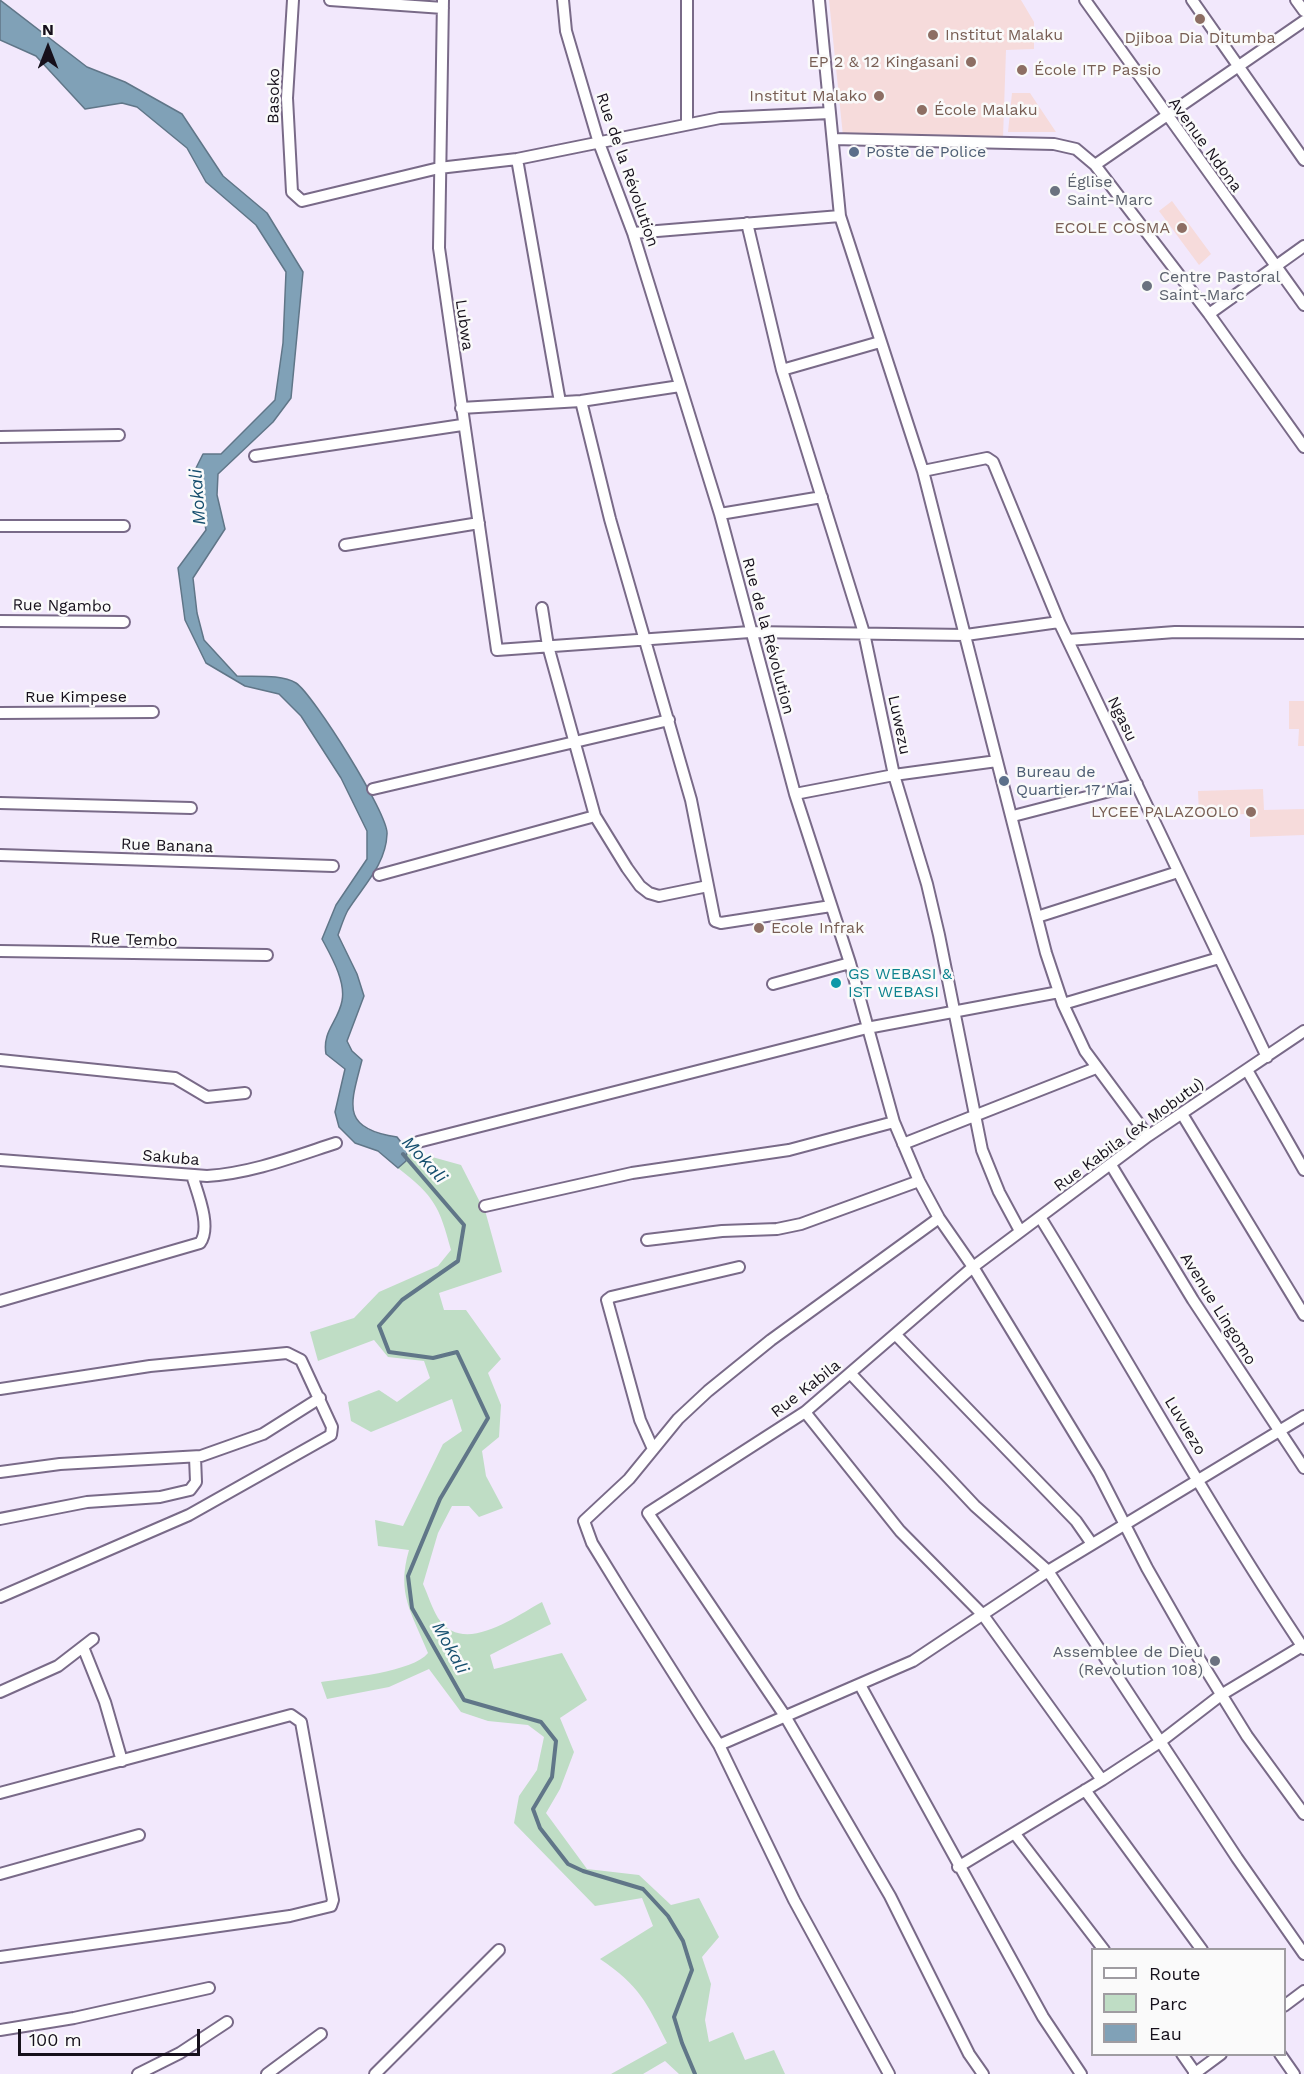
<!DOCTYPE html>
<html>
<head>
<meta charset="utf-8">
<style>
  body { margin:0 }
  #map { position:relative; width:1304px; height:2074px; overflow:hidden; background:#f2e8fc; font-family:"Work Sans",sans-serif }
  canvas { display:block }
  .legend { position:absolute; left:1091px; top:1948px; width:195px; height:108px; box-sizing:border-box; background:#fafafa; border:2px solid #9f9ca1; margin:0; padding:8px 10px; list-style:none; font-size:18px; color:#16101b }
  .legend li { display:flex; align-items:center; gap:12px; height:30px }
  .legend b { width:30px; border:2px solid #9f9ca1 }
  .north { position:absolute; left:18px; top:18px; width:60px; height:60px; -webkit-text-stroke:4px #fafafa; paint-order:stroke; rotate:0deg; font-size:16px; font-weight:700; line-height:24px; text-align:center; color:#16101b }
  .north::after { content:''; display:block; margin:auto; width:21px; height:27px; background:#16101b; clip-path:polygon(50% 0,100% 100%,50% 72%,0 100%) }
  .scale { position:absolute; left:18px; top:2029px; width:182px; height:27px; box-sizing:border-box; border:3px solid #16101b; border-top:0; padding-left:8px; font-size:18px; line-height:21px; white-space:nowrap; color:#16101b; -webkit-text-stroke:4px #fafafa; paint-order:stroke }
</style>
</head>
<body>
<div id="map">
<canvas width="1304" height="2074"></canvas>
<ul class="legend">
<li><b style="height:8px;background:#fff"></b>Route</li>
<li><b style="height:16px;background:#bfddc5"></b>Parc</li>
<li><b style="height:16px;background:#80a1b7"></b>Eau</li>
</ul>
<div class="north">N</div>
<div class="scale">100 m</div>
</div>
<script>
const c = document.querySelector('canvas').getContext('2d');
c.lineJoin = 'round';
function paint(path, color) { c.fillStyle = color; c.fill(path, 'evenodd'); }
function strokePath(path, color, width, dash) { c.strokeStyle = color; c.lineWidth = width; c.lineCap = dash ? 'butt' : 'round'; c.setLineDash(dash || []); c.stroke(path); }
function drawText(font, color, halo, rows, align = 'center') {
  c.font = font + ' "Work Sans",sans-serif'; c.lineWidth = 5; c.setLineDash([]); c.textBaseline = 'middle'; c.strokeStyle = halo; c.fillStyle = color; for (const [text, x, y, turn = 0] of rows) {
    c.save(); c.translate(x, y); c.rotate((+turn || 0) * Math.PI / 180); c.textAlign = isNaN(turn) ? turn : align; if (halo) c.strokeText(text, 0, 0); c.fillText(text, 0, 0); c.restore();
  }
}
paint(new Path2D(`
  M 829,0 L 1021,0 L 1034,22 L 1034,49 L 1006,50 L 1003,138 L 843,136 Z
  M 1012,93 L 1030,93 L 1056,132 L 1008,132 Z
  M 1172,201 L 1211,254 L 1199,265 L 1159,211 Z
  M 1289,701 L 1304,701 L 1304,746 L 1298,746 L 1299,729 L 1289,729 Z
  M 1263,789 L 1264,810 L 1304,809 L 1304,835 L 1250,837 L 1250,814 L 1199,815 L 1198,791 Z`), '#f6dbdb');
paint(new Path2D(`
  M 407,1150 L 461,1165 L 486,1214 L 502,1272 L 439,1293 L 444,1310 L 466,1310 L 501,1359 L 488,1373 L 501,1405 L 499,1437 L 482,1451 L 486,1476 L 503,1508 L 479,1517 L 469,1506 L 452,1506 L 438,1533 L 423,1584 C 428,1595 432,1608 438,1618 C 463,1656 514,1617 542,1602 L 551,1624 L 490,1655 L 494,1669 L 562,1653 L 587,1700 L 560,1718 L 574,1752 L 560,1789 L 546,1813 L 587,1869 L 639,1875 L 671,1905 L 699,1898 L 719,1937 L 702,1957 L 711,1984 L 705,2020 L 709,2042 L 733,2032 L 745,2060 L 774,2050 L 785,2074 L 679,2074 L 665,2061 L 643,2074 L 611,2074 L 667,2043 C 647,2003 639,1985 600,1959 L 653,1926 L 642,1898 L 595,1906 L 514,1823 L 519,1796 L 537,1770 L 544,1737 L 528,1725 L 488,1721 L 461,1712 L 429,1669 L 389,1687 L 327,1699 L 321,1682 C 346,1678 413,1672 428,1653 C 412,1613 396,1594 409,1550 L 378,1546 L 375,1520 L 403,1526 L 443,1444 L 462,1431 L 452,1399 L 371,1432 L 351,1421 L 348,1402 L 379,1390 L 397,1402 L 430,1378 L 424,1361 L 388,1357 L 374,1340 L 318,1361 L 310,1332 L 354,1318 L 379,1292 L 438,1266 L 451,1250 C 439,1206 435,1197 398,1168 L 406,1161 Z`), '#bfddc5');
const water = new Path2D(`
  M 0,0 L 87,67 L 125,82 L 182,114 L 223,176 L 267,213 L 303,272 L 291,398 L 273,422 L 218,474 L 217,495 L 225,529 L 193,578 L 197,613 L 204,640 L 237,676 C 255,677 281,674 296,683 C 313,694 389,815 387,834 C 386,864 364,885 348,910 C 344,917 341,927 338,935 L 357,974 L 364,996 L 347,1041 L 352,1051 L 362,1060 C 351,1103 339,1129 397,1137 L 407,1150 L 406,1161 L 398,1168 L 378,1151 L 355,1143 L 339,1127 L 335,1112 L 345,1069 L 326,1054 C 322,1031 338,1022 342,1001 C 346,981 331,956 322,939 L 336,905 L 367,859 L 367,831 L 341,778 L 301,716 L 279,694 L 245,686 L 206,663 L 185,620 L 178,568 L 206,530 L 195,470 L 203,454 L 221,454 L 275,400 L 283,343 L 286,272 L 256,225 L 206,182 L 187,148 L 137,107 L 122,103 L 85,109 L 36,56 L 0,40 Z`);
paint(water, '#80a1b7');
strokePath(water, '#607688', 1.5);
strokePath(new Path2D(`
  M 403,1154 L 464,1225 L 458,1261 L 402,1300 L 379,1326 L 389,1352 L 433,1358 L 457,1352 L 488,1418 L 440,1499 L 408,1576 L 412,1608 L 464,1700 L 541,1722 L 556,1741 L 552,1777 L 533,1809 L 540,1828 L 568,1864 L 583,1871 L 643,1889 L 668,1916 L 683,1941 L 692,1970 L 674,2017 L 682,2043 L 695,2074`), '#607688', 4);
const street = new Path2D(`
  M 293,0 L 287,98 L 292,192 L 302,201 L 439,168 L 517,159 L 720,118 L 830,113
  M 330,0 L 443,8
  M 443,0 L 439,248 L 497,650 L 750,632 L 966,635 L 1059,622
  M 563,0 L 566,31 L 599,143 L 633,233 L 720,514 L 795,794 L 850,963 L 894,1122 L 919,1181 L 939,1218 L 973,1267 L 1099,1474 L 1147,1568 L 1195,1652 L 1247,1736 L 1304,1814
  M 687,0 L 687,123
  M 819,0 L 840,216 L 923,471 L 1046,953 L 1063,1004 L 1085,1051 L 1148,1136
  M 1085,0 L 1304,305
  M 1192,0 L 1304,160
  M 1296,0 L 1304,11
  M 833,139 L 1054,144 L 1076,149 L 1095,165 L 1209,314 L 1304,447
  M 517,159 L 560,402
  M 1095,165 L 1304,21
  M 747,223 L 782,370 L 864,633 L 894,775 L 927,884 L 939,935 L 982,1150 L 999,1192 L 1020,1231
  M 633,233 L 840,216
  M 1209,314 L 1304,246
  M 782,370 L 880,342
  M 581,401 L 610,519 L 691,800 L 715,921 L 721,923 L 831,906
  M 461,408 L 581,401 L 680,386
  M 0,437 L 119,435
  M 255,456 L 462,425
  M 923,471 L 987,458 L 993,462 L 1059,622 L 1267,1057
  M 720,514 L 822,497
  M 0,526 L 124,526
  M 345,545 L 479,523
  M 542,608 L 548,646 L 595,816 L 627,868 L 640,886 L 649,893 L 659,896 L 708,886
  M 0,621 L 124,622
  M 1068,640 L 1175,632 L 1304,633
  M 0,713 L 153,712
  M 373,789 L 669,720
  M 795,794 L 894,775 L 997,761
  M 0,803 L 191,808
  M 1013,816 L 1137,784
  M 0,855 L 333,866
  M 379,875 L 595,816
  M 1037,917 L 1178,872
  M 0,951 L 267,955
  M 773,984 L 850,963
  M 1063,1004 L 1219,958
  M 0,1060 L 175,1078 L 207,1097 L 245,1093
  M 1247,1070 L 1304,1170
  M 1182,1114 L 1304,1315
  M 418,1142 L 867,1028 L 1059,992
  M 903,1144 L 1096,1068
  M 0,1160 L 207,1176 C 252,1173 293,1157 336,1143
  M 1111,1165 L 1193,1300 L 1304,1468
  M 485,1206 L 632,1173 L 789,1150 L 894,1122
  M 1040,1217 C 1129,1361 1210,1509 1304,1649
  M 647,1240 L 722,1231 L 777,1229 L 801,1224 L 919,1181
  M 0,1301 L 200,1243 C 212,1227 197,1192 192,1175
  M 896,1335 L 1076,1521 L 1092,1544
  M 851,1374 L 975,1506 L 1048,1571 L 1237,1858 L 1304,1954
  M 0,1389 L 150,1366 L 287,1353 L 301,1360 L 332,1427 L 331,1435 L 189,1515 L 0,1597
  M 805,1412 L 900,1531 L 983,1615 L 1102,1780
  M 653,1449 L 640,1420 L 607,1300 L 611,1297 L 739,1267
  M 0,1472 L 60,1464 L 201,1456 L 263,1434 L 320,1398
  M 0,1519 L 87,1502 L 160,1497 L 190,1490 L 196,1482 L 195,1457
  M 83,1647 L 105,1702 L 122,1761
  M 860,1685 L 1043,2017 L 1081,2074
  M 0,1692 L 58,1666 L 93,1639
  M 719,1745 L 913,1661 L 1048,1571 L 1304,1416
  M 1085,1790 L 1202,1950
  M 0,1793 L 291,1715 L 301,1722 L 333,1900 L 331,1906 L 290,1916 L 0,1957
  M 1015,1834 L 1104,1950
  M 958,1867 L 1102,1780 L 1160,1742 L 1221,1695 L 1304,1645
  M 0,1874 L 139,1835
  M 1284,2006 L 1304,1991
  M 0,2030 L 74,2018 L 209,1988
  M 1182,2054 L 1196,2074
  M 1280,2054 L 1294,2074
  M 138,2074 L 180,2053 L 227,2022
  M 267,2074 L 321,2034
  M 375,2074 L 499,1950
  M 889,2074 L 794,1900 L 719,1745 L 624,1595 L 592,1543 L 584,1521 L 629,1479 L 678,1419 L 708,1391 L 771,1340 L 939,1218
  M 983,2074 L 969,2054 L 890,1896 L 785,1716 L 648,1513 L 805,1412 L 973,1267 L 1148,1136 L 1304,1031
  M 1194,2074 L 1221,2054`);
strokePath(street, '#796a88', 14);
strokePath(street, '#fff', 10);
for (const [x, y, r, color] of [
  [1200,19,6,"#8d6e63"],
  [933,35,6,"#8d6e63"],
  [971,62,6,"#8d6e63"],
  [1022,70,6,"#8d6e63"],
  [879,96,6,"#8d6e63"],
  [922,110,6,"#8d6e63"],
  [854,152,6,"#5c6f8a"],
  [1055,191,6,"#6b7280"],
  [1182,228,6,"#8d6e63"],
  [1147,286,6,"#6b7280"],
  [1004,781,6,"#5c6f8a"],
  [1251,812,6,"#8d6e63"],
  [759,928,6,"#8d6e63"],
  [836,983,6,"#0f9aa8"],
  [1215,1661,6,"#6b7280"]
]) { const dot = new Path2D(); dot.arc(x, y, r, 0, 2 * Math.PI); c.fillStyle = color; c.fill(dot); strokePath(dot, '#fafafa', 2); }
drawText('16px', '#785e54', '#fafafa', [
  ["Institut Malaku",945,35],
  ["Djiboa Dia Ditumba",1200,38,"center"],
  ["EP 2 & 12 Kingasani",959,62,"right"],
  ["École ITP Passio",1034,70],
  ["Institut Malako",867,96,"right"],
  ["École Malaku",934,110],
  ["ECOLE COSMA",1170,228,"right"],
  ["LYCEE PALAZOOLO",1239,812,"right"],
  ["Ecole Infrak",771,928]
], 'left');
drawText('16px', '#16101b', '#fafafa', [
  ["Basoko",274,96,-89],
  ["Avenue Ndona",1205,145,54],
  ["Rue de la Révolution",627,170,71],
  ["Lubwa",464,325,82],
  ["Rue Ngambo",62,606,1],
  ["Rue de la Révolution",768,636,75],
  ["Rue Kimpese",76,697],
  ["Ngasu",1122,719,64],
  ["Luwezu",899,725,78],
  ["Rue Banana",167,846,2],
  ["Rue Tembo",134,940,2],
  ["Rue Kabila (ex Mobutu)",1129,1135,-36],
  ["Sakuba",171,1158,5],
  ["Avenue Lingomo",1218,1309,58],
  ["Rue Kabila",806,1389,-38],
  ["Luvuezo",1185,1426,59]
]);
drawText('16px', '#4e5e75', '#fafafa', [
  ["Poste de Police",866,152],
  ["Bureau de",1016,772],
  ["Quartier 17 Mai",1016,790]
], 'left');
drawText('16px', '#5b616d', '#fafafa', [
  ["Église",1067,182],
  ["Saint-Marc",1067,200],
  ["Centre Pastoral",1159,277],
  ["Saint-Marc",1159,295],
  ["Assemblee de Dieu",1203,1652,"right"],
  ["(Revolution 108)",1203,1670,"right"]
], 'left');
drawText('16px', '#0d838f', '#fafafa', [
  ["GS WEBASI &",848,974],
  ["IST WEBASI",848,992]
], 'left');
drawText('italic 18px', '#154e6e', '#fafafa', [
  ["Mokali",198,497,-94],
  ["Mokali",424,1160,47],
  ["Mokali",450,1648,61]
]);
</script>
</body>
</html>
